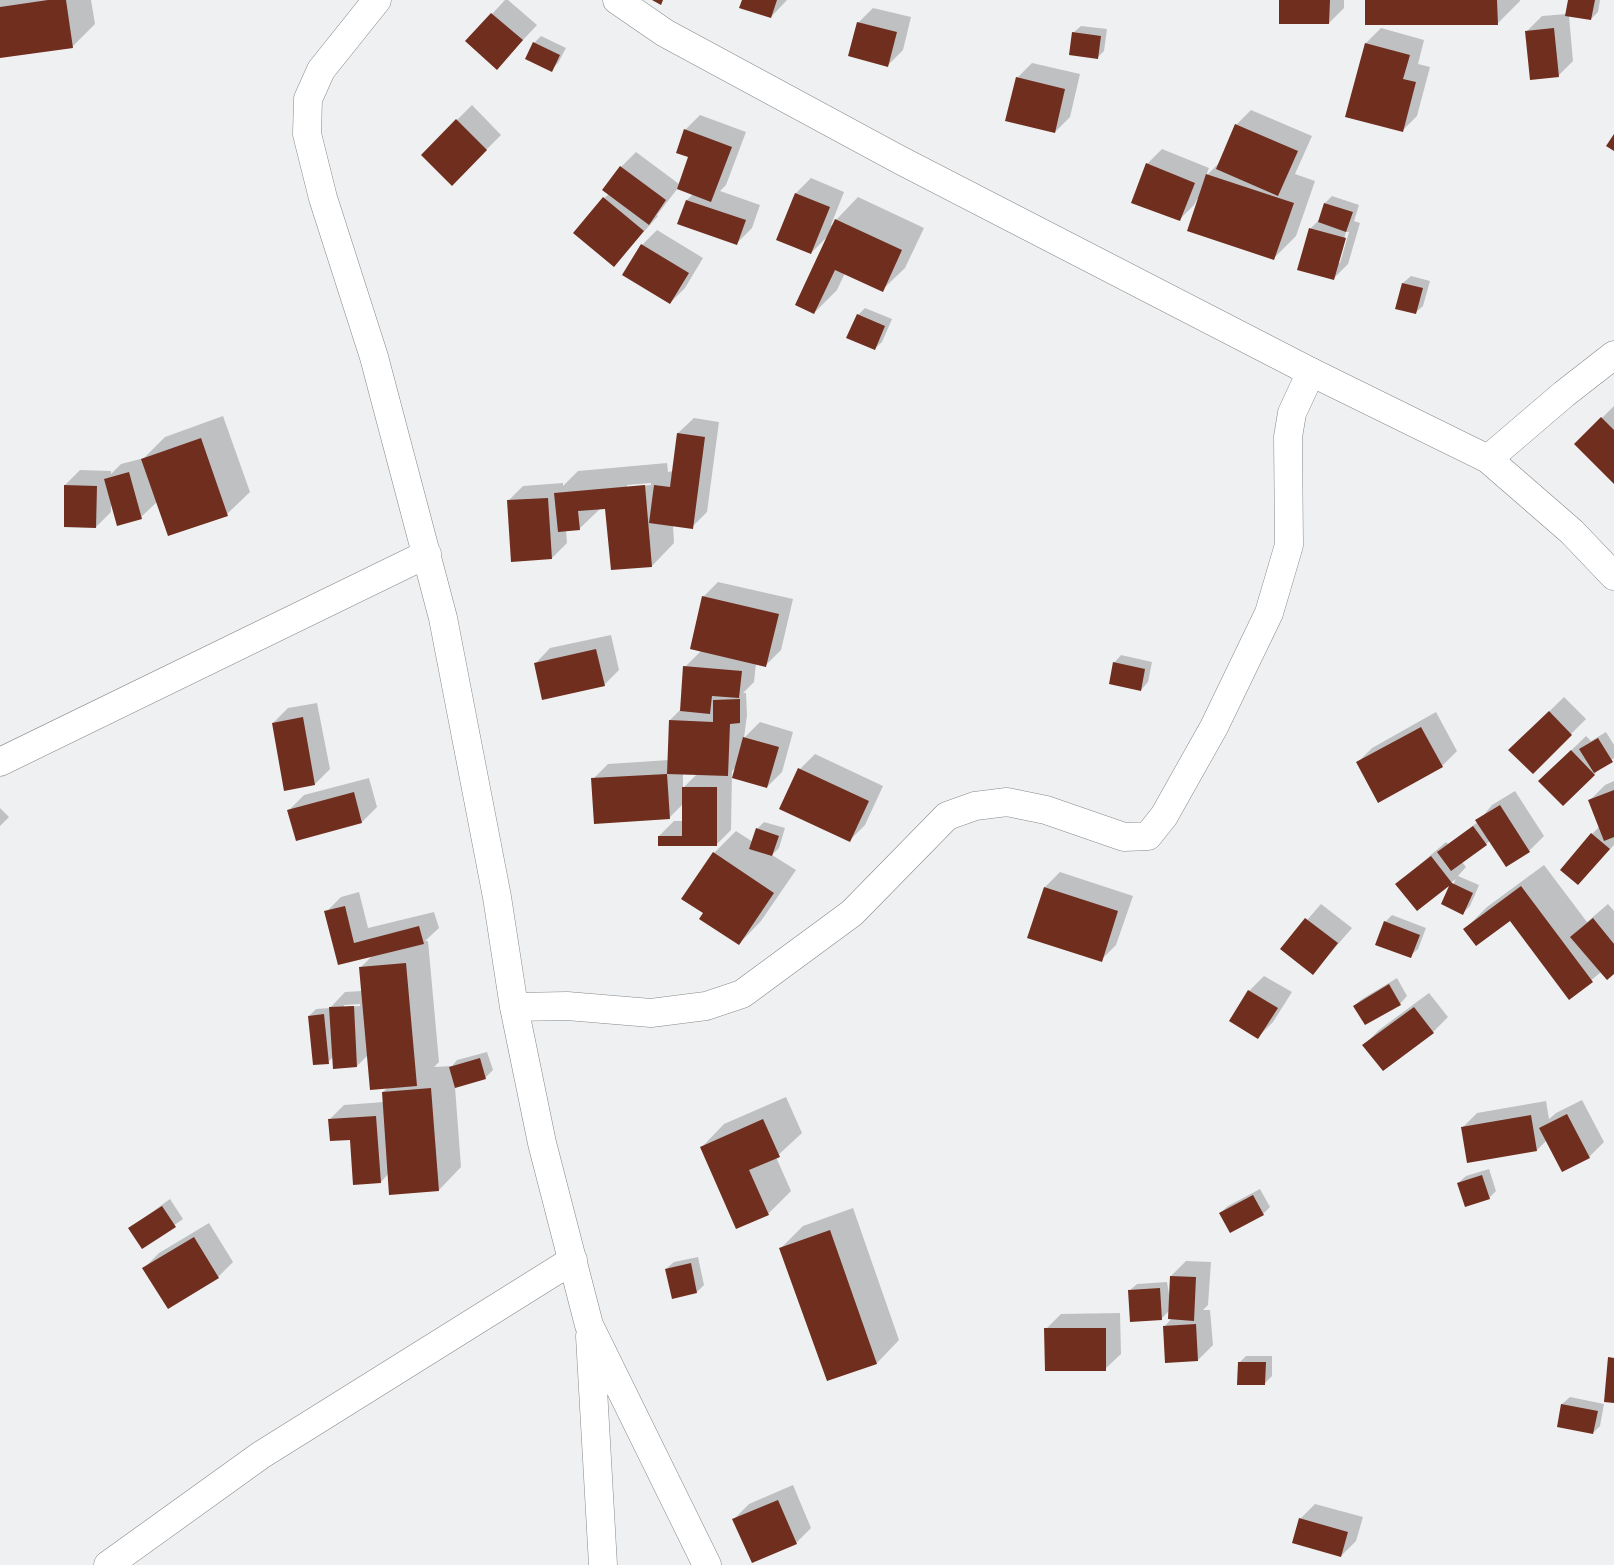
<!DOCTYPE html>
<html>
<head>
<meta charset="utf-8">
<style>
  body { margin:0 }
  canvas { display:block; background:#eef0f2 }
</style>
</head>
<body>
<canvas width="1614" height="1565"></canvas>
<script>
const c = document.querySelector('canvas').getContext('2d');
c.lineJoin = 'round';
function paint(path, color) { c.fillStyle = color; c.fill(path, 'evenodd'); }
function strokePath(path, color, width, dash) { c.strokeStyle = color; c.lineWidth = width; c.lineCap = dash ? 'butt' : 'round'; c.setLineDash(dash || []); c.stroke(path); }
paint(new Path2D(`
  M 0,0 L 91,0 L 95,24 L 72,47 L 0,57 Z
  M 505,0 L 508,0 L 537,25 L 497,68 L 467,41 Z
  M 743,0 L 787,0 L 771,17 Z
  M 1281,0 L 1344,0 L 1344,8 L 1329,23 Z
  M 1366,0 L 1520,0 L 1520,1 L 1497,24 Z
  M 1569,0 L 1600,0 L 1598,12 L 1591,19 L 1569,16 L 1573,61 L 1558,76 L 1527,31 L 1542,16 L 1567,14 Z
  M 873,8 L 911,17 L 903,50 L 888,65 L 858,23 Z
  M 1081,26 L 1107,29 L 1104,51 L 1097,58 L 1073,33 Z
  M 1381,28 L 1424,40 L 1418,64 L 1430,67 L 1417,116 L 1402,131 L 1366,43 Z
  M 541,36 L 566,48 L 558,63 L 551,70 L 534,43 Z
  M 1032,63 L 1080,74 L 1070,117 L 1055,132 L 1017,78 Z
  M 472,105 L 501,135 L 452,184 L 422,155 Z
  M 1251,110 L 1312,136 L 1295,174 L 1315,181 L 1296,236 L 1273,259 L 1199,199 L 1197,199 L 1194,205 L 1179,220 L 1147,164 L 1162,149 L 1209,168 L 1206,176 L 1221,161 L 1236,125 Z
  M 700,115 L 746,132 L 726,185 L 720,191 L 760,205 L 752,228 L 737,243 L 679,223 L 687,200 L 693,194 L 678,188 L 657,215 L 658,216 L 614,265 L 604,198 L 609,194 L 621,167 L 636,152 L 679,184 L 690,156 L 685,130 Z
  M 811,178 L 844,192 L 831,225 L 833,226 L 836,220 L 858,197 L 924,228 L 905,268 L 882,290 L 845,273 L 837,290 L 814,313 L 828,236 L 811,253 L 778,240 L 796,193 Z
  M 1332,196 L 1359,205 L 1354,221 L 1360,223 L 1348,264 L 1333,279 L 1299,269 L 1311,228 L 1320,219 L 1325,203 ZM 1346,232 L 1349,232 L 1340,263 L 1337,263 Z
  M 657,230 L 703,258 L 685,288 L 670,303 L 642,245 Z
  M 1411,276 L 1430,281 L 1423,306 L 1415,313 L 1403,283 Z
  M 865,308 L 892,319 L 882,342 L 874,349 L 858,315 Z
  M 1614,406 L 1614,482 L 1576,444 Z
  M 223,416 L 250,492 L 227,514 L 157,502 L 141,517 L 111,501 L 111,512 L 96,527 L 65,485 L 80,470 L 111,471 L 111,474 L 121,464 L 144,458 L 165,437 Z
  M 694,418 L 719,422 L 707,512 L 692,527 L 673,525 L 674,543 L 652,566 L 606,507 L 601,508 L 579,529 L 566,530 L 567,543 L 552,558 L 508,501 L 523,486 L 563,483 L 563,486 L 578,471 L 667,463 L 668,472 L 673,471 L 678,433 ZM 651,483 L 651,485 L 627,487 L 627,485 Z
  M 718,582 L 793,599 L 781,650 L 765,666 L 756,663 L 754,682 L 743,693 L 746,693 L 747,715 L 744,738 L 760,722 L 793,732 L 782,772 L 767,787 L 736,767 L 732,771 L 731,830 L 716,845 L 659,836 L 674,821 L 683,821 L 684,803 L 669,818 L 593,779 L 608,764 L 669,760 L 670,720 L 681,709 L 685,667 L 701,651 L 703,597 ZM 683,774 L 697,774 L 683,788 Z
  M 611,635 L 619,670 L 604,685 L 535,664 L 550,648 Z
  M 1121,655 L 1152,662 L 1148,682 L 1141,690 L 1114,663 Z
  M 1564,697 L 1586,719 L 1533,772 L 1510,750 Z
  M 317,703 L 330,769 L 315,784 L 285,789 L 273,723 L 288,708 Z
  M 1436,712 L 1457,751 L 1442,766 L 1357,763 L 1372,748 Z
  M 1606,732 L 1614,745 L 1614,758 L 1602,767 L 1563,804 L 1540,781 L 1586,736 L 1591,741 Z
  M 815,754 L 883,786 L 865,825 L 850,840 L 780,808 L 800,769 Z
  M 369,778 L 377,807 L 362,822 L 296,839 L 289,810 L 304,795 Z
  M 1614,781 L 1614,845 L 1578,884 L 1592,834 L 1600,826 L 1590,800 L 1605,785 Z
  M 1515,791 L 1544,836 L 1529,851 L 1490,841 L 1462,862 L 1466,867 L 1458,876 L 1479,885 L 1470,906 L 1463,913 L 1442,904 L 1456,879 L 1417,909 L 1397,884 L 1446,842 L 1448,844 L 1478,822 L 1492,805 Z
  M 0,808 L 9,817 L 0,826 Z
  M 764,822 L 785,828 L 779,848 L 772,855 L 796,870 L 761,921 L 739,944 L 705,913 L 714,853 L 736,831 L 753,842 L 757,829 Z
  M 1544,865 L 1587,922 L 1608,904 L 1614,911 L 1614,973 L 1601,972 L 1570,998 L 1510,919 L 1465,929 L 1487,907 Z
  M 1060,872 L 1133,896 L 1116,945 L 1101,960 L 1029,937 L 1045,887 Z
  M 359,892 L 368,928 L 434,912 L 439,928 L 425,941 L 428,941 L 439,1062 L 434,1067 L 452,1066 L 457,1060 L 487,1052 L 493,1070 L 485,1078 L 455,1087 L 461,1167 L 439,1190 L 389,1173 L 381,1182 L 351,1138 L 329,1120 L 344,1105 L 384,1102 L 383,1092 L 388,1087 L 368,1055 L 357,1066 L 333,1057 L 328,1062 L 309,1016 L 316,1009 L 330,1008 L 345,992 L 362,991 L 360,968 L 372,956 L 339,964 L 326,912 L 341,897 ZM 360,1004 L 360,1006 L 344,1007 L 344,1005 Z
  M 1321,904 L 1352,928 L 1313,973 L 1282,949 Z
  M 1392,915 L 1426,928 L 1418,949 L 1410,956 L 1385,922 Z
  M 1264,976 L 1292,992 L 1273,1022 L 1258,1037 L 1230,1020 L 1249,991 Z
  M 1397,978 L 1407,996 L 1400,1004 L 1365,1024 L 1354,1006 L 1362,999 Z
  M 1429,993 L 1448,1017 L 1433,1032 L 1364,1045 L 1379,1030 Z
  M 786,1097 L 802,1133 L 776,1157 L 791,1191 L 768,1214 L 702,1147 L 724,1124 Z
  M 1582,1100 L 1604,1142 L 1589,1157 L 1547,1140 L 1537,1150 L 1462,1128 L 1477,1113 L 1546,1101 L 1549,1119 L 1556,1113 Z
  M 1489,1169 L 1496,1191 L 1489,1198 L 1458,1183 L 1466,1176 Z
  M 1260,1189 L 1270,1207 L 1263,1214 L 1220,1213 L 1228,1206 Z
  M 170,1199 L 183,1219 L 143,1247 L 130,1228 Z
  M 853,1208 L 899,1340 L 877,1363 L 827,1380 L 781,1248 L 803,1226 Z
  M 209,1223 L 233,1262 L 218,1277 L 144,1268 L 159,1253 Z
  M 698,1257 L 704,1285 L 697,1292 L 673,1297 L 666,1269 L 674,1262 Z
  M 1186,1261 L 1211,1262 L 1208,1305 L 1203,1310 L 1210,1310 L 1213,1345 L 1198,1360 L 1164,1327 L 1172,1318 L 1169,1311 L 1162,1318 L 1129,1291 L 1137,1284 L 1167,1282 L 1170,1300 L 1171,1276 Z
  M 1120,1313 L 1121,1354 L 1105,1369 L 1046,1329 L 1061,1314 Z
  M 1246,1356 L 1272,1356 L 1272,1376 L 1265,1383 L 1239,1363 Z
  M 1570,1397 L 1604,1404 L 1600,1426 L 1593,1433 L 1558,1426 L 1562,1404 Z
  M 793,1485 L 811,1528 L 796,1543 L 734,1519 L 749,1504 Z
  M 1315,1504 L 1363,1517 L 1356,1541 L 1341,1556 L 1300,1519 Z`), '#0003');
paint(new Path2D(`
  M 48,0 L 66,0 L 73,48 L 0,58 L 0,7 Z
  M 652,0 L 663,0 L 661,5 Z
  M 742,0 L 777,0 L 771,18 L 739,8 Z
  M 1279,0 L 1330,0 L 1329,24 L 1279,24 Z
  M 1365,0 L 1497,0 L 1498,25 L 1365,25 Z
  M 1568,0 L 1595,0 L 1591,20 L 1565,16 Z
  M 491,13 L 523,40 L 497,70 L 465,41 Z
  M 857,22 L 897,32 L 888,67 L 848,56 Z
  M 1554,28 L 1559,77 L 1530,80 L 1525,31 Z
  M 1072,32 L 1101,36 L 1098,59 L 1069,55 Z
  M 533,42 L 560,55 L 552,72 L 525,59 Z
  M 1365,43 L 1410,55 L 1403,79 L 1416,82 L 1403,132 L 1345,117 Z
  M 1016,77 L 1065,89 L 1055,133 L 1005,121 Z
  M 456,119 L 487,150 L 452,186 L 421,155 Z
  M 1235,124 L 1298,151 L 1278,196 L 1216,169 Z
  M 684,129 L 732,147 L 711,202 L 677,189 L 688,157 L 676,153 Z
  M 1614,134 L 1614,151 L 1606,146 Z
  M 1146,163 L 1195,183 L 1180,221 L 1131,203 Z
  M 620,166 L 666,200 L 649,225 L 602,190 Z
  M 1206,174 L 1294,203 L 1274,260 L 1187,231 Z
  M 795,193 L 830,207 L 811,254 L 776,240 Z
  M 603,197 L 644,231 L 614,267 L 573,233 Z
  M 686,200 L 746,220 L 737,245 L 677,224 Z
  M 1324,203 L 1353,212 L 1346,232 L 1318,222 Z
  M 835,219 L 902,250 L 883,292 L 835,270 L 814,314 L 795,305 Z
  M 1309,228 L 1346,238 L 1334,280 L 1297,270 Z
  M 641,244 L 689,273 L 670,304 L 622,275 Z
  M 1402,283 L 1423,288 L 1416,314 L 1395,309 Z
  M 857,314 L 885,326 L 875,350 L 846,338 Z
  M 1601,417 L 1614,430 L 1614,484 L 1574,444 Z
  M 677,433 L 705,437 L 693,529 L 649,523 L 654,485 L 670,487 Z
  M 201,438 L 228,516 L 168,536 L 141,459 Z
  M 129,472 L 142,519 L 117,526 L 104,479 Z
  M 64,485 L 97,486 L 96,528 L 64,527 Z
  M 645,485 L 652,567 L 611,570 L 605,509 L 578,511 L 580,530 L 558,532 L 554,493 Z
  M 548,498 L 552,559 L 511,562 L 507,500 Z
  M 702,596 L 779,614 L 766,667 L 690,649 Z
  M 596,649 L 605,686 L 542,700 L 534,663 Z
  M 1113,662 L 1145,669 L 1141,691 L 1109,684 Z
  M 683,666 L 742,671 L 739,698 L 712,696 L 710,714 L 680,711 Z
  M 740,699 L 740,723 L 730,724 L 728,776 L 667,774 L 670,819 L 594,824 L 591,778 L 667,774 L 669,720 L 713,722 L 713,700 Z
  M 1549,711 L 1572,735 L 1533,774 L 1508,750 Z
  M 303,717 L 315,785 L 284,791 L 272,723 Z
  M 1421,727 L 1443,767 L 1378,803 L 1356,762 Z
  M 743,737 L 779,747 L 767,788 L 732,778 Z
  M 1598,738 L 1613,762 L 1594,773 L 1579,749 Z
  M 1571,750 L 1595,775 L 1563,806 L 1538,781 Z
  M 798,768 L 869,801 L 850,842 L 779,809 Z
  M 682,787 L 717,787 L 717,846 L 658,846 L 658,836 L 682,836 Z
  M 1614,790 L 1614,837 L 1604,841 L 1588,800 Z
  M 354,792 L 362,823 L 296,841 L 287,810 Z
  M 1500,805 L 1530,852 L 1506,867 L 1475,820 Z
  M 1473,826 L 1487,845 L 1451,871 L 1437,852 Z
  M 756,828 L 779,836 L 772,856 L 749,849 Z
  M 1591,833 L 1610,849 L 1578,885 L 1560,870 Z
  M 713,852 L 774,893 L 739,945 L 699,919 L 703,913 L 681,899 Z
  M 1431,856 L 1452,883 L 1473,893 L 1463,915 L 1441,904 L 1449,886 L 1417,911 L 1395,884 Z
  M 1521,886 L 1593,982 L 1569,1000 L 1510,921 L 1476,946 L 1463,929 Z
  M 1044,887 L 1118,911 L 1102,962 L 1027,938 Z
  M 345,906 L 354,943 L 419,926 L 424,944 L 338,965 L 324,911 Z
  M 1305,918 L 1338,943 L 1313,975 L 1280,949 Z
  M 1593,918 L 1614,944 L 1614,974 L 1607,980 L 1570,937 Z
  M 1384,921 L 1420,935 L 1411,958 L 1375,945 Z
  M 406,963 L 417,1086 L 370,1090 L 359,967 Z
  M 1389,984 L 1401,1005 L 1365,1025 L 1353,1006 Z
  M 1248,990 L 1278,1008 L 1258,1039 L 1229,1021 Z
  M 354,1006 L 357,1067 L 333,1069 L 329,1007 Z
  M 1414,1007 L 1434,1033 L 1383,1071 L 1362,1045 Z
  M 324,1014 L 329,1064 L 313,1065 L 308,1016 Z
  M 480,1058 L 486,1079 L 455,1088 L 449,1067 Z
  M 431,1088 L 439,1191 L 389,1195 L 382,1092 Z
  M 1567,1114 L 1590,1158 L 1562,1172 L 1539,1128 Z
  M 1531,1115 L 1537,1151 L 1467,1163 L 1461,1127 Z
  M 376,1116 L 381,1183 L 353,1185 L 350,1140 L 330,1141 L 328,1119 Z
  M 763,1119 L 780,1157 L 749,1170 L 769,1215 L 736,1229 L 700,1147 Z
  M 1482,1175 L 1490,1199 L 1465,1207 L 1457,1183 Z
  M 1253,1195 L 1264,1215 L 1230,1233 L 1219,1213 Z
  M 162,1206 L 176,1227 L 142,1249 L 128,1228 Z
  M 830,1230 L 877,1364 L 827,1381 L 779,1248 Z
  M 194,1237 L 219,1278 L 168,1309 L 142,1268 Z
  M 691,1263 L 697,1293 L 672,1299 L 665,1269 Z
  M 1170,1276 L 1196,1277 L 1194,1321 L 1168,1319 Z
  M 1160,1288 L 1162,1320 L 1130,1322 L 1128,1290 Z
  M 1196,1324 L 1198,1361 L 1165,1363 L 1163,1326 Z
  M 1044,1328 L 1106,1328 L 1106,1371 L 1045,1371 Z
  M 1608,1357 L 1614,1358 L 1614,1403 L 1604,1402 Z
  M 1238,1362 L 1266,1362 L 1265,1385 L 1237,1385 Z
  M 1561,1404 L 1598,1411 L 1593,1434 L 1557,1427 Z
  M 778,1500 L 797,1544 L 752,1563 L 732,1519 Z
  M 1299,1518 L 1348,1532 L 1341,1557 L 1292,1543 Z`), '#702e1f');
const street = new Path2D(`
  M 377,0 L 321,70 L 308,99 L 307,134 L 323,198 L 374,357 L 443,618 L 497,897 L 514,1007 L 542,1143 L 589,1325 L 707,1565
  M 1488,459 L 1564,394 L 1614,355
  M 0,762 L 427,554
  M 514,1007 L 567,1006 L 651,1013 L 706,1006 L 742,994 L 852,913 L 947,816 L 975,806 L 1007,802 L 1046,810 L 1124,837 L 1148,836 L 1164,816 L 1214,727 L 1269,613 L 1289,545 L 1288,437 L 1292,413 L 1311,372
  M 590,1336 L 603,1565
  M 108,1565 L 261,1455 L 573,1260`);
const secondary = new Path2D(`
  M 617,0 L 665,33 L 900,160 L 1311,372 L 1488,459 L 1572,532 L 1614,576`);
strokePath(street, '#87888a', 29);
strokePath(secondary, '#87888a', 29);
strokePath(street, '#fff', 28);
strokePath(secondary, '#fff', 28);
</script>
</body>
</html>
